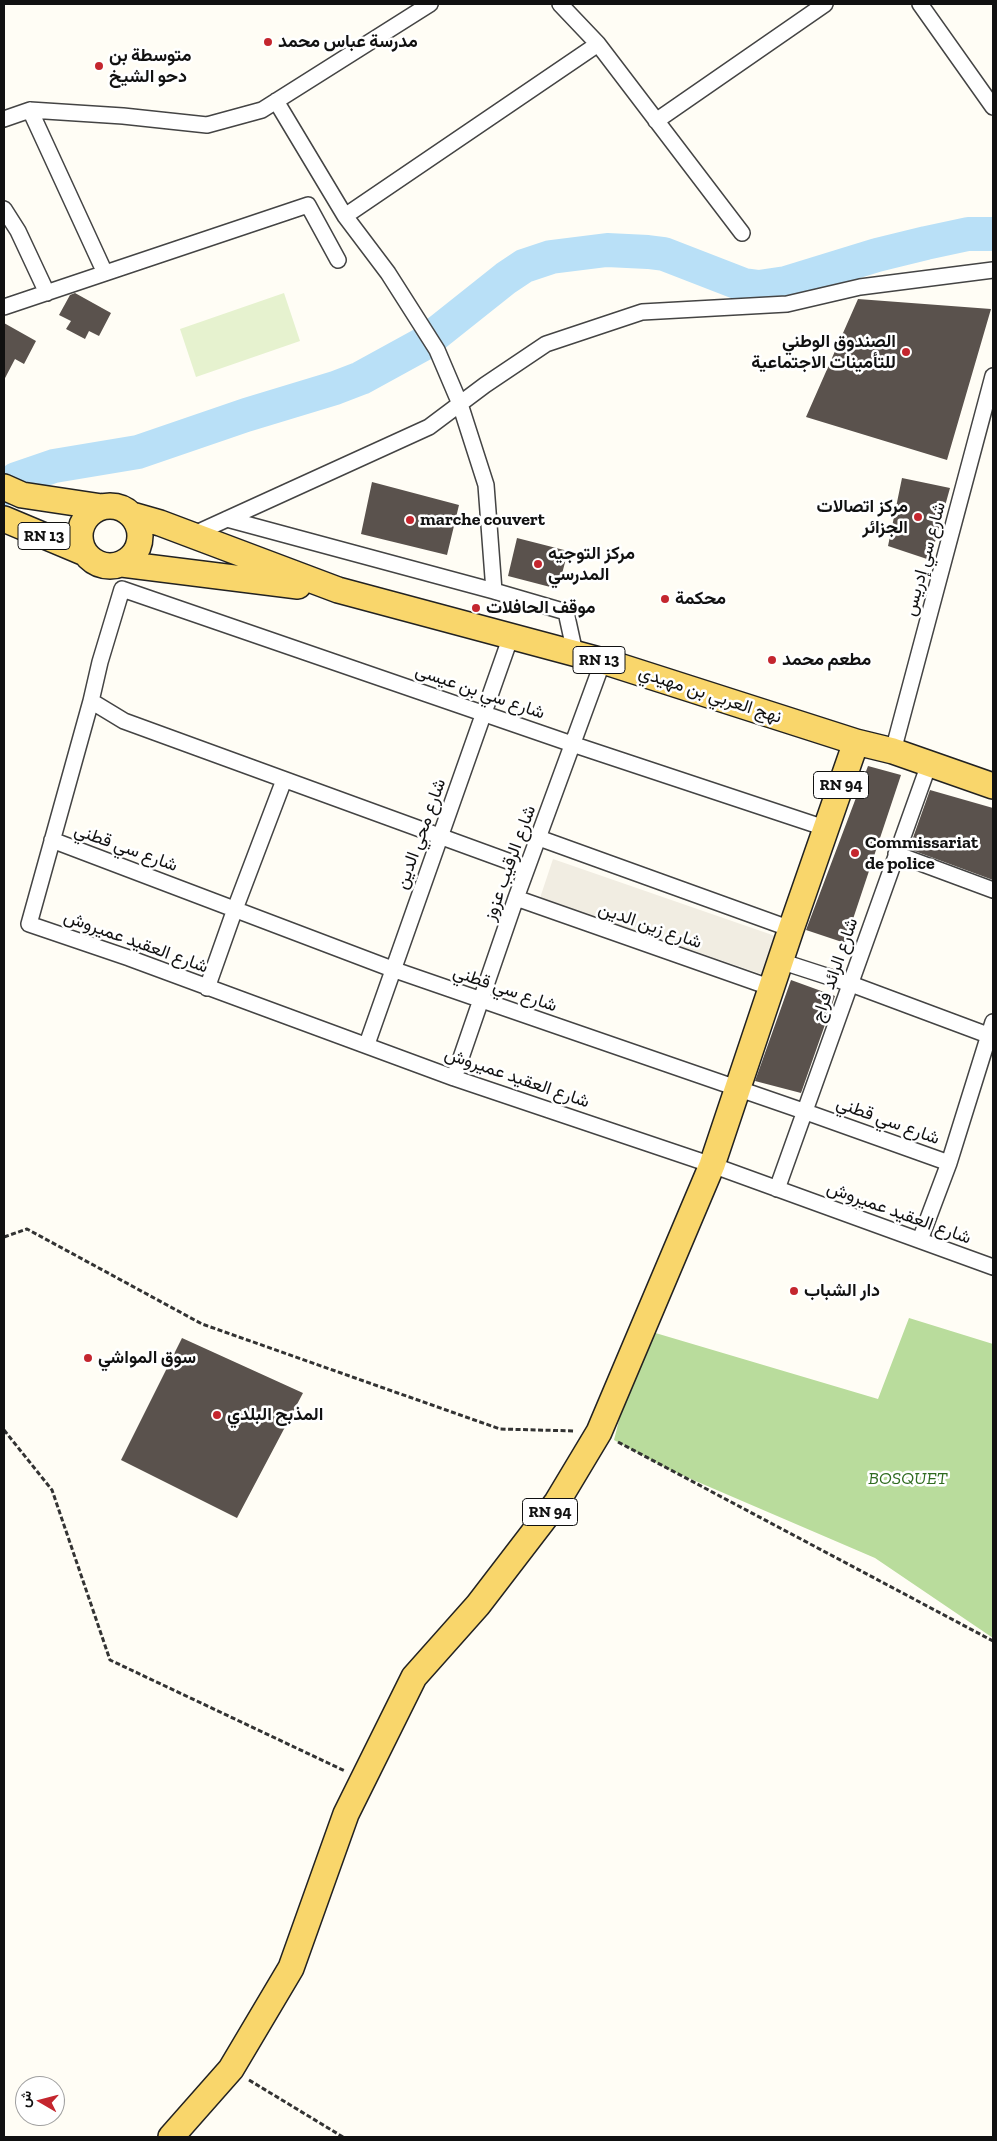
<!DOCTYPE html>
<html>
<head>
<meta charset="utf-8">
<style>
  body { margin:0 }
  #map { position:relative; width:997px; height:2141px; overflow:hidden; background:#fffdf5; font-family:"Zilla Slab",Vazirmatn,serif }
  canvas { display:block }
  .frame { position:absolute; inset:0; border:5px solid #111; pointer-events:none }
  .north { position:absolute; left:15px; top:2076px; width:50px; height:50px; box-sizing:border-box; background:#fff; border:1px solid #a0a0a0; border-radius:50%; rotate:278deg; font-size:14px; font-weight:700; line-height:20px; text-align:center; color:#111 }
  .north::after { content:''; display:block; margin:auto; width:18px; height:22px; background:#c4262e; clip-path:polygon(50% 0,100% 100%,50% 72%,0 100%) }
</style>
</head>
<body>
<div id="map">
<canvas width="997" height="2141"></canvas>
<div class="frame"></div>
<div class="north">ش</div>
</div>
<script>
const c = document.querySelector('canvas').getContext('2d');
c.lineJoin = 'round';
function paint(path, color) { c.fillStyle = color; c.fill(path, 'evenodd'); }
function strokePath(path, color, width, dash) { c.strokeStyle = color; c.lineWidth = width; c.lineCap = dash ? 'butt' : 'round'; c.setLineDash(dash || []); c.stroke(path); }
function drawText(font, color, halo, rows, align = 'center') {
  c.font = font + ' "Zilla Slab",Vazirmatn,serif'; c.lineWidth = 5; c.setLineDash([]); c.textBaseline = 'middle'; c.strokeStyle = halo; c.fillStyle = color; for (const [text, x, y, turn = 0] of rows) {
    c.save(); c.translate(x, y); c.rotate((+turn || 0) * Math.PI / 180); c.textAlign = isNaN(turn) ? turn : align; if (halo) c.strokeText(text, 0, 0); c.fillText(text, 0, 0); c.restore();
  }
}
paint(new Path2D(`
  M 909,1318 L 993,1344 L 993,1638 L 875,1558 L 670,1470 L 614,1440 L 642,1329 L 878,1399 Z`), '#b9dc9c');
paint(new Path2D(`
  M 284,293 L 300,341 L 196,377 L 180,329 Z`), '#e6f2cf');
paint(new Path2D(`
  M 553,859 L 781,938 L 767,976 L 540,898 Z`), '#f1ede2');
strokePath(new Path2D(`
  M 4,489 L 16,479 L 54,466 L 138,452 L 246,415 L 335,388 L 361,378 L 423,344 L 506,278 L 524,266 L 551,257 L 607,250 L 648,252 L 664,254 L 744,285 L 759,287 L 786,283 L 877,255 L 926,243 L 968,234 L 993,234`), '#b9e0f7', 34);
paint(new Path2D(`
  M 75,293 L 111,313 L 99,336 L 89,331 L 85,339 L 66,329 L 71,321 L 59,315 L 70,295 Z
  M 858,299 L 991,309 L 947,460 L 806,417 Z
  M 4,323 L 36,341 L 24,364 L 15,359 L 4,380 Z
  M 902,478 L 950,488 L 930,560 L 888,546 Z
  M 372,482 L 459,505 L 447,555 L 361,534 Z
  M 517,538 L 568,551 L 558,589 L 508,576 Z
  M 868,766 L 901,775 L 845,943 L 806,930 Z
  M 930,790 L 993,808 L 993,880 L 909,849 Z
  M 791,980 L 835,996 L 801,1093 L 755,1081 Z
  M 182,1338 L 303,1393 L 237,1518 L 121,1460 Z`), '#5a524d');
const street = new Path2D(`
  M 560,4 L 598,44 L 742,233
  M 920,4 L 993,107
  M 276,101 L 345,216 L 388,273 L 437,350 L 460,404 L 486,485 L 494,591 L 566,612 L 575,653
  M 30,110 L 105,273
  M 4,119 L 30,110 L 123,116 L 207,125 L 262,110 L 430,4
  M 656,121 L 825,4
  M 4,209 L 18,231 L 47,293
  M 345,216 L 598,44
  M 4,307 L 308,205 L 338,260
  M 227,519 L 494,591
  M 192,535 L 429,427 L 485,385 L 546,344 L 642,312 L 787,304 L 860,287 L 993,270
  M 91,701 L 29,924 L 129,958 L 454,1078 L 712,1165 L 993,1267
  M 893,751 L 993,376
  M 539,838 L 791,929
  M 52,840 L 392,969 L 806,1112 L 949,1163
  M 896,854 L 993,890
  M 527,868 L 124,721 L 91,701 L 100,662 L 122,589 L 572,744 L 825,828
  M 516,898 L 772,988
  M 780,961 L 851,984 L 993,1037
  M 207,988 L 235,909 L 284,780
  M 367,1044 L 511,636
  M 454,1078 L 516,898 L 603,661
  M 777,1189 L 929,764
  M 920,1240 L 949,1163 L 993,1022`);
const primary = new Path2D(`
  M 4,487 L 22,495 L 102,507
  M80 536a30 30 0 1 1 60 0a30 30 0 1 1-60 0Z
  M 132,515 L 160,523 L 338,590 L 603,661 L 856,742 L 893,751 L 993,786
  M 4,519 L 85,553
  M 122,564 L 298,586
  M 171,2137 L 231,2069 L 291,1968 L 346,1814 L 414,1677 L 478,1605 L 557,1502 L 599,1432 L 712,1165 L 791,929 L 856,742`);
strokePath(street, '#444', 18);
strokePath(primary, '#222', 28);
strokePath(new Path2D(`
  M 4,1237 L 27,1229 L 202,1324 L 500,1429 L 575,1431
  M 4,1430 L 52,1490 L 110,1660 L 345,1771
  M 618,1442 L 993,1641
  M 249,2080 L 343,2137`), '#333', 3, [5, 2.5]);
strokePath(street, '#fff', 15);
strokePath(primary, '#f9d66b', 25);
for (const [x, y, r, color] of [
  [268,42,5,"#c4262e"],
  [99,66,5,"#c4262e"],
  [906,352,5,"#c4262e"],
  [918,517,5,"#c4262e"],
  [410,520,5,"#c4262e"],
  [538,564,5,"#c4262e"],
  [665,599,5,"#c4262e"],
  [476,608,5,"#c4262e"],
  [772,660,5,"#c4262e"],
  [855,853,5,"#c4262e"],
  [794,1291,5,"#c4262e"],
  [88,1358,5,"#c4262e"],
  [217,1415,5,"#c4262e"]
]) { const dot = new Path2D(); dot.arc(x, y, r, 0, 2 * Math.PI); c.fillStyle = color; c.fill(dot); strokePath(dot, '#fff', 2); }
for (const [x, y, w] of [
  [44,536,52],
  [599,660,52],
  [841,785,55],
  [550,1512,55]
]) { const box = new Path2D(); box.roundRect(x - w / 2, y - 13.5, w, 27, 4); c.fillStyle = '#fff'; c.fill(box); strokePath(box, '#111', 1); }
drawText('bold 16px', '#111', null, [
  ["RN 13",44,536],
  ["RN 13",599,660],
  ["RN 94",841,785],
  ["RN 94",550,1512]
]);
drawText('bold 18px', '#111', '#fff', [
  ["مدرسة عباس محمد",278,42],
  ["متوسطة بن",109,56],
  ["دحو الشيخ",109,77],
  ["الصندوق الوطني",896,342,"right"],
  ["للتأمينات الاجتماعية",896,363,"right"],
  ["مركز اتصالات",908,507,"right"],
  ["الجزائر",908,528,"right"],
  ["marche couvert",420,520],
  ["مركز التوجيه",548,554],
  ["المدرسي",548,575],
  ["محكمة",675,599],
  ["موقف الحافلات",486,608],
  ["مطعم محمد",782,660],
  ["Commissariat",865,843],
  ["de police",865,864],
  ["دار الشباب",804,1291],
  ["سوق المواشي",98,1358],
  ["المذبح البلدي",227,1415]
], 'left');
drawText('18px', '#111', '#fff', [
  ["شارع سي إدريس",925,559,-75],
  ["شارع سي بن عيسى",480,692,19],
  ["نهج العربي بن مهيدي",710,695,18],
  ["شارع محي الدين",421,834,-70],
  ["شارع سي قطني",126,848,20],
  ["شارع الرقيب عزوز",510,863,-70],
  ["شارع زين الدين",650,926,19],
  ["شارع العقيد عميروش",136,942,20],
  ["شارع الرائد فراج",835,970,-71],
  ["شارع سي قطني",505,989,19],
  ["شارع العقيد عميروش",517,1078,19],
  ["شارع سي قطني",888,1121,20],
  ["شارع العقيد عميروش",899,1213,20]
]);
drawText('italic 18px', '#2f6b1f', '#fff', [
  ["BOSQUET",908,1479]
]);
</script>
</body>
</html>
